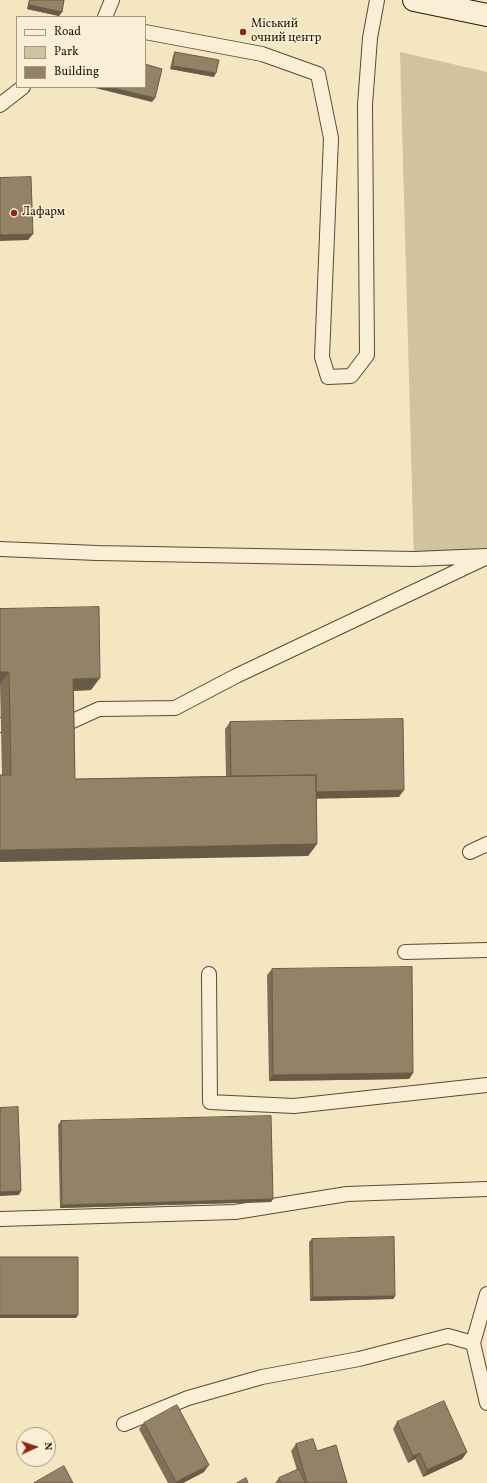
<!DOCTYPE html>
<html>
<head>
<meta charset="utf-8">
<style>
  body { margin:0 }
  #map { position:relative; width:487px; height:1483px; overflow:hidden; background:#f4e6c0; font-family:Vollkorn,serif }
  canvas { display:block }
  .legend { position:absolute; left:16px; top:16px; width:130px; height:72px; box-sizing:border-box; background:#f8efd6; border:1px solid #a59882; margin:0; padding:5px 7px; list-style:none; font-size:12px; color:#291504 }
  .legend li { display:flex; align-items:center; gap:8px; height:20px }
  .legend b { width:20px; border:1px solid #a59882 }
  .north { position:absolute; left:16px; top:1427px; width:40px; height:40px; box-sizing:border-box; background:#f8efd6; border:1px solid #a59882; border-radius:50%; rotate:87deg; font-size:11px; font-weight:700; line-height:16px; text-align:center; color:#291504 }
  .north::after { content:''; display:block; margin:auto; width:14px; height:18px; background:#8f2418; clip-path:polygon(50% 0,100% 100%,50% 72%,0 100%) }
</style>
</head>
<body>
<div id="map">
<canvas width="487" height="1483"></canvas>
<ul class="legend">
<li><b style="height:5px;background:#f8efd6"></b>Road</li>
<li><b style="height:11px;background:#d1c2a0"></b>Park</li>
<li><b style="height:11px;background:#938266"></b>Building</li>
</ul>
<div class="north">N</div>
</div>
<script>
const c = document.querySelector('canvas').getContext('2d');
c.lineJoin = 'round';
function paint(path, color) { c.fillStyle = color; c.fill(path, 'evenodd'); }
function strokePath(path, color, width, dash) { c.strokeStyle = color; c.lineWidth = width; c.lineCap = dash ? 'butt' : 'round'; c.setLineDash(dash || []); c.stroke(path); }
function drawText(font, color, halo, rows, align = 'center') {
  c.font = font + ' Vollkorn,serif'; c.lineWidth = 3; c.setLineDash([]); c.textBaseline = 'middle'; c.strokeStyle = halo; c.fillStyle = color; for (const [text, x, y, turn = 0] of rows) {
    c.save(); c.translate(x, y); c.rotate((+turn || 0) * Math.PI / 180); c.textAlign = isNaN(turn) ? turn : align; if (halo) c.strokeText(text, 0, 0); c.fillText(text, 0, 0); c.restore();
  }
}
paint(new Path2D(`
  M 400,52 L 487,72 L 487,552 L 414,559 Z`), '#d1c2a0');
const service = new Path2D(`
  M 105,17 L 112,0
  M 145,32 L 262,54 L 318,74 L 331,138 L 322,357 L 328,377 L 351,376 L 367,355 L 365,105 L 370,38 L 377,0
  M 0,105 L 23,87
  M 0,549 L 97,553 L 414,559 L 487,556
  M 66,724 L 99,709 L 175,708 L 236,676 L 485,558
  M 0,725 L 1,725
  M 470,852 L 487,844
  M 405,952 L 487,950
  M 209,974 L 210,1102 L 294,1106 L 487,1085
  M 0,1219 L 235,1212 L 347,1194 L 487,1189
  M 487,1294 L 473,1343 L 487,1403
  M 124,1424 L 188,1398 L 262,1377 L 359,1359 L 448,1336 L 473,1343`);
const secondary = new Path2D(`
  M 414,0 L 487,15`);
strokePath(service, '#5c4933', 16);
strokePath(secondary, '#291504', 24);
strokePath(service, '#f8efd6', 14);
strokePath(secondary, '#f8efd6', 22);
paint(new Path2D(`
  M 29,0 L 64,0 L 62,12 L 59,16 L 27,9 Z
  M 175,52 L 214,77 L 170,69 L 173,56 Z
  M 0,609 L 91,690 L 74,691 L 75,779 L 226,776 L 225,729 L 230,722 L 399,797 L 316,798 L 317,844 L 308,856 L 2,775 L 0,684 Z
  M 272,969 L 413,1073 L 409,1079 L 269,1081 L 267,975 Z
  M 61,1121 L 273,1199 L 271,1202 L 60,1208 L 58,1125 Z
  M 312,1239 L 395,1296 L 393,1299 L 310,1301 L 309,1242 Z
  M 397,1422 L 467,1452 L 462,1459 L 423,1477 L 415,1459 L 408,1463 L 393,1429 Z
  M 144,1423 L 204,1472 L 183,1483 L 168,1483 L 139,1429 Z
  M 296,1444 L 317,1451 L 347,1483 L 275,1483 L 279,1478 L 297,1470 L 291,1451 Z`), '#7e7058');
paint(new Path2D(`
  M 29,5 L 62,12 L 59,16 L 27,9 Z
  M 173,66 L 216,73 L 214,77 L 170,69 Z
  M 91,87 L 109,87 L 155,98 L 152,102 Z
  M 33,234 L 28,240 L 0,241 L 0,235 Z
  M 0,672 L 9,672 L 0,684 Z
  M 100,678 L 91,690 L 65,691 L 73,679 Z
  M 404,790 L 399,797 L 307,799 L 312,792 Z
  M 317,844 L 308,856 L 0,862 L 0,850 Z
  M 413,1073 L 409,1079 L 269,1081 L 273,1075 Z
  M 21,1191 L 19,1195 L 0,1196 L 0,1192 Z
  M 273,1199 L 271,1202 L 60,1208 L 62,1205 Z
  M 395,1296 L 393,1299 L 310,1301 L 313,1297 Z
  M 0,1315 L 78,1315 L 76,1318 L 0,1318 Z
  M 467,1452 L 462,1459 L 423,1477 L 427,1470 Z
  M 420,1453 L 415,1459 L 408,1463 L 413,1456 Z
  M 209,1465 L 204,1472 L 183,1483 L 175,1483 Z`), '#675b47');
const building = new Path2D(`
  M 30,0 L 64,0 L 62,12 L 29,5 Z
  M 175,52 L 219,60 L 216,73 L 173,66 Z
  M 145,64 L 162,69 L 155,98 L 109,87 L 145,87 Z
  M 31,177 L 33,234 L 0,235 L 0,178 Z
  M 99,607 L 100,678 L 73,679 L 75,779 L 316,775 L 317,844 L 0,850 L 0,775 L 11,775 L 9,672 L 0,672 L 0,609 Z
  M 403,719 L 404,790 L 316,792 L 316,775 L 231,776 L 230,722 Z
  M 412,967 L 413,1073 L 273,1075 L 272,969 Z
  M 18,1107 L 21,1191 L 0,1192 L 0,1108 Z
  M 271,1116 L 273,1199 L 62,1205 L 61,1121 Z
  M 394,1237 L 395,1296 L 313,1297 L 312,1239 Z
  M 0,1257 L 78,1257 L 78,1315 L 0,1315 Z
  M 444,1401 L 467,1452 L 427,1470 L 420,1453 L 413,1456 L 397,1422 Z
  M 177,1405 L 209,1465 L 176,1482 L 144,1423 Z
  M 313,1439 L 317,1451 L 336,1445 L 347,1483 L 307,1483 L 296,1444 Z
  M 64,1466 L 73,1483 L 34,1483 Z
  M 299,1469 L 305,1483 L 281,1483 L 279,1478 Z
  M 246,1478 L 248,1483 L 237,1483 Z`);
paint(building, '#938266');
strokePath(building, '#675b47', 1);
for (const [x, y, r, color] of [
  [243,32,4,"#8f2418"],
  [14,213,4,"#8f2418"]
]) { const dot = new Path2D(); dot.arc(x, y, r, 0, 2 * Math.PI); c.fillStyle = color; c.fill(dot); strokePath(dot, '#f8efd6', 1.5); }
drawText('12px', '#291504', '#f8efd6', [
  ["Міський",251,25],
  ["очний центр",251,39],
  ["Лафарм",22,213]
], 'left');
</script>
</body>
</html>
